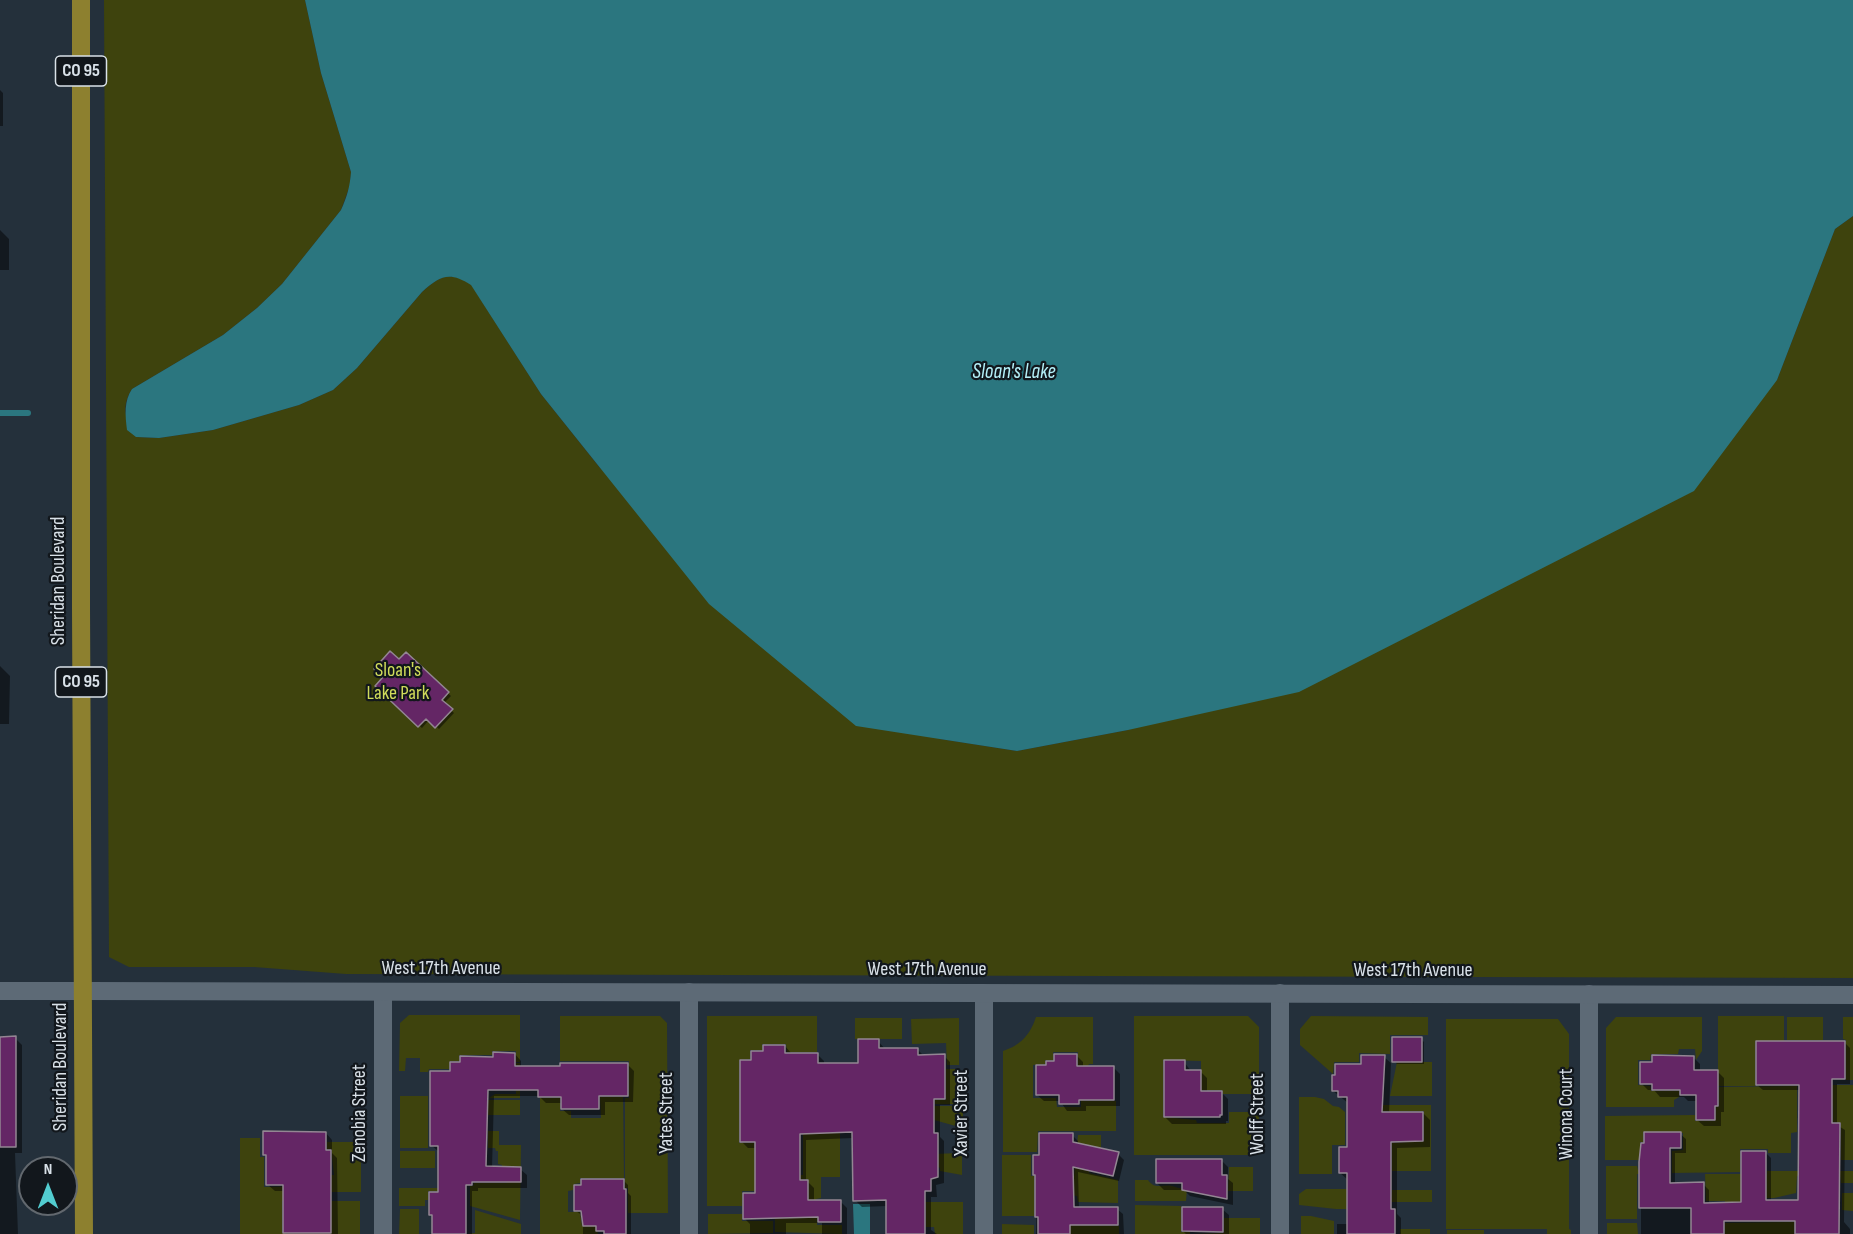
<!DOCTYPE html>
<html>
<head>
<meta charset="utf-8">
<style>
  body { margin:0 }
  #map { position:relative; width:1853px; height:1234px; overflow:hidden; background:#24303b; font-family:"Sofia Sans Condensed",sans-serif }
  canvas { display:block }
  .north { position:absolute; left:18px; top:1156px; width:60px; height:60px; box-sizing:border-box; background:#12171c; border:2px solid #62686e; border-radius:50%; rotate:0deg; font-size:16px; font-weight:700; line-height:24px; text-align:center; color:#d9e1e8 }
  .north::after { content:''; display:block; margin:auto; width:21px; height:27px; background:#52cdd0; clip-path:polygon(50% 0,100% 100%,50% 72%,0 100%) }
</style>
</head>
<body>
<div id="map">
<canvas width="1853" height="1234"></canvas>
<div class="north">N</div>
</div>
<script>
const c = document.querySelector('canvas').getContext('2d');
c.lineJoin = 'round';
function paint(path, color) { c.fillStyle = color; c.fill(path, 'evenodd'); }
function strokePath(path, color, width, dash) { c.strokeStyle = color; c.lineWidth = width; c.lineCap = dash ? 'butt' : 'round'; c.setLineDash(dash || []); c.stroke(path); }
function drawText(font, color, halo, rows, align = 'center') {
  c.font = font + ' "Sofia Sans Condensed",sans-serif'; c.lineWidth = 4.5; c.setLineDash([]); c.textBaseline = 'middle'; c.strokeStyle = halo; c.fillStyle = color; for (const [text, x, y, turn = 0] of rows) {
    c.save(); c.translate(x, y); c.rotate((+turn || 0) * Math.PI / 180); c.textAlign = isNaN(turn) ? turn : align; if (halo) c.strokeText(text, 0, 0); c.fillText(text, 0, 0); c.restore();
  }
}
paint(new Path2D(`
  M 104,0 L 305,0 L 321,73 L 351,172 L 350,185 L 341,210 L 282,284 L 257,308 L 223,335 L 132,389 C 120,408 126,420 136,437 L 159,438 L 213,430 L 299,405 L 333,390 L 357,368 L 422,292 C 440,276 449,271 471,284 L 541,394 L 600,468 L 940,739 L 1017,751 L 1128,730 L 1777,380 L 1835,229 L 1853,216 L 1853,978 L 346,974 L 254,967 L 129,967 L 109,957 Z
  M 409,1015 L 520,1015 L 520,1062 L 516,1062 L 516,1051 L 492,1051 L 492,1055 L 459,1055 L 459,1061 L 450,1061 L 449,1069 L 429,1069 L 428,1072 L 420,1072 L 420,1058 L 406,1058 L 405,1071 L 399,1071 L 400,1023 Z
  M 560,1016 L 660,1016 L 667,1023 L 668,1213 L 628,1213 L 628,1188 L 625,1188 L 625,1098 L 629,1098 L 629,1061 L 560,1061 Z
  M 707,1016 L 817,1016 L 817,1052 L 787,1052 L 786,1044 L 762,1044 L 762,1050 L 750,1050 L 750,1059 L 739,1060 L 739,1143 L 754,1143 L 755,1175 L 761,1175 L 761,1191 L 742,1191 L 742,1206 L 707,1206 Z
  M 1134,1016 L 1248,1016 L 1259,1027 L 1259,1094 L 1223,1094 L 1222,1090 L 1201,1090 L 1201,1061 L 1163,1060 L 1163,1117 L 1196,1120 L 1197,1123 L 1229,1123 L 1229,1112 L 1259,1112 L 1259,1155 L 1134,1155 Z
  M 1311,1016 L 1428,1017 L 1428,1035 L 1390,1035 L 1390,1054 L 1359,1053 L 1359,1062 L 1334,1062 L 1333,1074 L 1300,1045 L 1300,1029 Z
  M 1718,1016 L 1784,1016 L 1784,1041 L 1755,1041 L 1755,1086 L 1718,1086 Z
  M 1036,1017 L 1093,1017 L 1093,1064 L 1089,1064 L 1088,1066 L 1078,1066 L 1078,1052 L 1053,1052 L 1053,1060 L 1045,1060 L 1045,1064 L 1033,1065 L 1033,1098 L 1056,1098 L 1057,1107 L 1081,1107 L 1081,1098 L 1083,1098 L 1084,1101 L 1116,1101 L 1116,1131 L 1038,1131 L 1037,1152 L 1003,1152 L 1003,1051 C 1021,1045 1030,1035 1036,1017 Z
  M 1616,1017 L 1702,1017 L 1702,1051 L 1696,1060 L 1695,1049 L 1679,1049 L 1678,1054 L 1651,1054 L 1650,1060 L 1638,1060 L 1638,1085 L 1650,1086 L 1651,1091 L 1679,1091 L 1679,1097 L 1674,1100 L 1674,1107 L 1606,1107 L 1606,1028 Z
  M 1787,1017 L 1823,1017 L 1823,1040 L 1787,1040 Z
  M 1843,1017 L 1853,1017 L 1853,1080 L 1846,1080 L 1846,1040 L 1843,1039 Z
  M 855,1018 L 902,1018 L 902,1039 L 855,1039 Z
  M 959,1018 L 959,1065 L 947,1065 L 946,1043 L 912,1044 L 911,1019 Z
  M 1446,1019 L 1558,1019 L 1569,1034 L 1569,1229 L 1571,1230 L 1571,1234 L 1547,1234 L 1547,1229 L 1446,1229 Z
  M 1397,1062 L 1432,1062 L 1432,1096 L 1390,1096 Z
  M 516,1063 L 520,1063 L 520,1098 L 489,1098 L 495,1094 L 516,1094 Z
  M 946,1069 L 959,1069 L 959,1104 L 935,1104 L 935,1100 L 946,1100 Z
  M 1798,1085 L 1853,1085 L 1853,1160 L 1841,1160 L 1841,1123 L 1833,1122 L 1833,1106 L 1798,1105 Z
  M 1797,1086 L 1797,1132 L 1791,1133 L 1791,1153 L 1768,1153 L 1768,1149 L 1740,1149 L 1740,1172 L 1672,1173 L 1672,1151 L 1683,1150 L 1683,1133 L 1643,1132 L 1643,1142 L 1640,1142 L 1640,1160 L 1605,1160 L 1605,1116 L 1695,1115 L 1695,1121 L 1715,1121 L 1716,1107 L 1719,1106 L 1719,1087 Z
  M 400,1096 L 428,1096 L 428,1148 L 400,1148 Z
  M 600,1097 L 623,1097 L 624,1178 L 580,1178 L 580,1183 L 574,1184 L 573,1190 L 568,1191 L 568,1212 L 580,1212 L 582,1226 L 596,1226 L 598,1234 L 540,1234 L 540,1098 L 560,1098 L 560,1111 L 571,1111 L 571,1118 L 601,1118 Z
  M 1299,1097 L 1315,1097 L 1324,1099 L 1333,1106 L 1339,1107 L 1345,1112 L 1345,1145 L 1332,1145 L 1332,1174 L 1299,1174 Z
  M 487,1100 L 520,1100 L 520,1115 L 487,1115 Z
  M 1383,1105 L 1431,1105 L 1431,1171 L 1392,1171 L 1392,1143 L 1424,1141 L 1424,1111 L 1347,1111 L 1347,1109 L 1383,1109 Z
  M 932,1106 L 963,1106 L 963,1128 L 934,1120 Z
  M 488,1131 L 499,1131 L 499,1145 L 521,1145 L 520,1220 L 470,1206 L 470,1186 L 473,1186 L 474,1183 L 507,1183 L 507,1173 L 502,1173 L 502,1165 L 498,1164 L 498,1151 L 496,1151 L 495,1148 L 488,1148 Z
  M 815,1132 L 840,1132 L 840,1177 L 821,1177 L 821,1198 L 816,1199 L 816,1207 L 809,1207 L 808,1179 L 762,1179 L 762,1175 L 803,1175 L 803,1134 L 815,1134 Z
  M 1078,1135 L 1101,1135 L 1101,1148 L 1095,1147 L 1089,1173 L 1118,1180 L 1118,1203 L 1078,1202 L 1077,1196 L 1070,1195 L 1070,1177 L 1074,1176 Z
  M 240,1138 L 260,1138 L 260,1157 L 264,1157 L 264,1187 L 327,1186 L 327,1180 L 331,1180 L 331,1175 L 334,1175 L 331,1149 L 327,1149 L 327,1142 L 361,1142 L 361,1192 L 313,1192 L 282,1201 L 282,1233 L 331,1233 L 331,1201 L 360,1201 L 360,1234 L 240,1234 Z
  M 400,1151 L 435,1151 L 435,1168 L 400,1168 Z
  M 962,1153 L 962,1175 L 940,1171 L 940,1168 L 932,1164 L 932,1154 Z
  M 1002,1155 L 1031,1155 L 1031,1176 L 1034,1176 L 1034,1216 L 1002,1216 Z
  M 1606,1166 L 1637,1166 L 1638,1170 L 1670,1170 L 1670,1174 L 1637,1174 L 1637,1219 L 1606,1219 Z
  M 1229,1167 L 1253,1167 L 1253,1191 L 1228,1191 Z
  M 1767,1171 L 1853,1171 L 1853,1183 L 1841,1183 L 1840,1176 L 1797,1176 L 1796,1193 L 1774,1198 L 1744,1198 L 1744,1221 L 1725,1221 L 1725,1201 L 1706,1201 L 1705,1174 L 1767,1174 Z
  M 1135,1180 L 1148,1180 C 1155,1190 1162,1184 1172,1186 C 1177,1187 1180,1189 1187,1189 L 1186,1201 L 1135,1201 Z
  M 399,1188 L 443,1188 L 443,1191 L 428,1191 L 428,1200 L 425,1200 L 425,1206 L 399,1206 Z
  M 1306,1189 L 1347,1189 L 1347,1198 L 1391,1198 L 1392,1190 L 1432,1190 L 1432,1202 L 1371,1202 L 1356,1209 L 1336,1209 L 1299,1205 L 1299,1194 Z
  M 1842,1193 L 1853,1193 L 1853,1211 L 1842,1210 Z
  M 887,1202 L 963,1202 L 963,1234 L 935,1234 L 934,1227 L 926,1227 L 926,1204 L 887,1205 Z
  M 1135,1205 L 1181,1206 L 1181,1232 L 1190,1232 L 1190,1234 L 1135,1234 Z
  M 400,1209 L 419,1209 L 419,1234 L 399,1234 Z
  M 475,1210 L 521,1224 L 521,1234 L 468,1234 L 475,1233 Z
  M 809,1211 L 817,1211 L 817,1225 L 842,1225 L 842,1234 L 775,1232 L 775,1218 L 809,1218 Z
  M 708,1214 L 742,1214 L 742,1221 L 773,1221 L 773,1233 L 708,1234 Z
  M 1301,1216 L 1311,1216 L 1334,1221 L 1334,1234 L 1301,1234 Z
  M 1224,1218 L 1260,1218 L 1260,1234 L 1192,1234 L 1224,1233 Z
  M 1794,1222 L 1794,1234 L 1725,1234 L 1725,1223 Z
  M 1607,1223 L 1637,1223 L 1638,1234 L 1607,1234 Z
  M 1002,1224 L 1034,1225 L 1034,1234 L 1002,1234 Z
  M 1070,1225 L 1119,1226 L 1119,1234 L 1070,1234 Z
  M 1400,1229 L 1430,1229 L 1430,1234 L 1400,1234 Z
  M 1447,1230 L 1484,1230 L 1484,1234 L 1447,1234 Z`), '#3e430d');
paint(new Path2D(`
  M 305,0 L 1853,0 L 1853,216 L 1835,229 L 1777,380 L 1694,491 L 1299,692 L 1128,730 L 1017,751 L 856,726 L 709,604 L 541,394 L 471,285 C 449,271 440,276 422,292 L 357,368 L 333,390 L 299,405 L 213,430 L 159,438 L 136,437 L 127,430 C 125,415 124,401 132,389 L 223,335 L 257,308 L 282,284 L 341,210 C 347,197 350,186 351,172 L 321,73 Z
  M 853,1204 L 870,1204 L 870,1234 L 854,1234 Z`), '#2b767f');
paint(new Path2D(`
  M 0,90 L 3,93 L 3,126 L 0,126 Z
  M 0,223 L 0,230 L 9,239 L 9,270 L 0,270 Z
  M 406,655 L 451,696 L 444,703 L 454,713 L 439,729 L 429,720 L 422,728 L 377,686 Z
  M 0,666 L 10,676 L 9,724 L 0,724 Z
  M 0,1038 L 15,1038 L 22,1045 L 22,1153 L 15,1153 L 18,1234 L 0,1234 Z
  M 1421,1039 L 1424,1042 L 1424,1064 L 1397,1064 L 1394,1061 Z
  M 878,1041 L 885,1049 L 917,1049 L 924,1056 L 944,1056 L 950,1062 L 950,1105 L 940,1105 L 940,1137 L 944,1141 L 944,1183 L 936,1185 L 937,1197 L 931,1197 L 931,1230 L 937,1234 L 887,1234 L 887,1206 L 862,1207 L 855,1200 L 853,1138 L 806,1140 L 806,1180 L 814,1188 L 814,1201 L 840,1201 L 847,1208 L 847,1234 L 822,1234 L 822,1223 L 786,1223 L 786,1234 L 750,1234 L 750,1224 L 745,1219 L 757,1194 L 757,1148 L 748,1148 L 741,1141 L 752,1062 L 764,1053 L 785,1046 L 791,1053 L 818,1055 L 824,1061 L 824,1065 L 860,1065 Z
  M 1844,1042 L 1850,1048 L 1850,1084 L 1837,1084 L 1837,1125 L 1845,1130 L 1844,1222 L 1850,1229 L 1850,1234 L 1641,1234 L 1641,1162 L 1680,1134 L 1686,1139 L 1686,1153 L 1675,1153 L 1675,1184 L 1703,1184 L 1709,1190 L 1709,1204 L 1742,1204 L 1765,1152 L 1771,1158 L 1771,1201 L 1799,1201 L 1800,1090 L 1763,1090 L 1757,1085 Z
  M 515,1054 L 521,1061 L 521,1067 L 627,1064 L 634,1071 L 633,1102 L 605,1102 L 605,1115 L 569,1115 L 562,1109 L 562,1103 L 546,1103 L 539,1096 L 494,1096 L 492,1168 L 520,1169 L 527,1175 L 527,1188 L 478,1188 L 478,1191 L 472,1191 L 472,1234 L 433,1234 L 433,1217 L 431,1214 L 439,1193 L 439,1152 L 431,1145 L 452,1072 L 494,1058 Z
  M 1076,1055 L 1083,1062 L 1083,1067 L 1113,1067 L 1120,1074 L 1120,1106 L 1086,1106 L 1086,1111 L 1067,1111 L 1060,1101 L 1044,1101 L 1037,1095 L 1047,1067 Z
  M 1384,1057 L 1391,1063 L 1389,1113 L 1423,1113 L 1430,1120 L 1430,1147 L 1397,1148 L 1397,1214 L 1401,1218 L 1401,1234 L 1337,1234 L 1337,1224 L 1349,1224 L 1347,1179 L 1340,1173 L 1348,1148 L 1348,1103 L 1333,1091 L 1362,1065 Z
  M 1693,1057 L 1700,1064 L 1700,1071 L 1717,1071 L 1724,1078 L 1724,1112 L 1721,1112 L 1721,1126 L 1704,1126 L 1697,1120 L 1697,1101 L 1688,1101 L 1684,1097 L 1660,1097 L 1654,1090 L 1648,1090 L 1641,1083 L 1653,1063 Z
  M 1184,1062 L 1191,1071 L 1200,1071 L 1207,1078 L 1207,1092 L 1221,1092 L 1228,1099 L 1228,1121 L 1226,1121 L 1226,1124 L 1172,1124 L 1165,1117 Z
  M 326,1133 L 332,1140 L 332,1153 L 337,1158 L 338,1234 L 286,1234 L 284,1232 L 284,1191 L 275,1191 L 268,1185 L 268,1158 L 264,1155 Z
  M 1072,1135 L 1078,1141 L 1078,1145 L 1118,1154 L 1124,1160 L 1119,1181 L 1078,1172 L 1079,1209 L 1117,1209 L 1123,1214 L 1124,1234 L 1036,1234 L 1037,1177 L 1034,1175 L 1041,1156 Z
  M 1222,1161 L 1228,1167 L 1228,1179 L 1233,1183 L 1233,1205 L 1190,1196 L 1184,1190 L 1164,1190 L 1157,1183 Z
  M 623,1180 L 628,1185 L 628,1193 L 631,1196 L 631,1234 L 583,1234 L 583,1216 L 576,1211 Z
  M 1222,1209 L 1229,1215 L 1229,1234 L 1186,1234 L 1183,1231 Z`), '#0007');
strokePath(new Path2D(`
  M 0,413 L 28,413`), '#2b767f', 6);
const building = new Path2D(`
  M 390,651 L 399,659 L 406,652 L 449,692 L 442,700 L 453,709 L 435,728 L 426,719 L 418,727 L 375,686 L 383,677 L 374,669 Z
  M 16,1036 L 16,1147 L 0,1147 L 0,1037 Z
  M 1392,1037 L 1422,1037 L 1422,1062 L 1392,1062 Z
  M 858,1039 L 879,1039 L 879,1048 L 918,1048 L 918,1055 L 945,1054 L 945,1099 L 934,1099 L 934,1133 L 938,1133 L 938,1177 L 931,1179 L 931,1191 L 925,1191 L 925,1234 L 886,1234 L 886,1200 L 853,1201 L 852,1132 L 800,1134 L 800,1180 L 808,1180 L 808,1200 L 841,1200 L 841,1222 L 818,1222 L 818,1217 L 743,1219 L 743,1193 L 755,1193 L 755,1142 L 740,1142 L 740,1060 L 751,1060 L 751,1051 L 763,1051 L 763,1045 L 785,1045 L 785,1053 L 818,1053 L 818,1063 L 858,1063 Z
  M 1756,1041 L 1845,1041 L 1845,1079 L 1832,1079 L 1832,1123 L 1840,1123 L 1839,1234 L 1795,1234 L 1795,1221 L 1724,1221 L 1724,1234 L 1691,1234 L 1691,1208 L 1639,1208 L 1639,1162 L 1641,1143 L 1644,1143 L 1644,1132 L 1681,1132 L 1681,1148 L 1670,1148 L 1670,1183 L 1704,1182 L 1704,1203 L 1741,1202 L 1741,1151 L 1766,1151 L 1766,1200 L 1798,1200 L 1799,1085 L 1756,1085 Z
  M 493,1052 L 515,1053 L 515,1066 L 560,1066 L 560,1063 L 628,1063 L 628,1096 L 599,1096 L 599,1109 L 561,1109 L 561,1097 L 538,1097 L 538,1090 L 488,1090 L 486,1166 L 521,1167 L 521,1182 L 472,1182 L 472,1185 L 466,1185 L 466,1234 L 432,1234 L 432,1215 L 429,1215 L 429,1192 L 438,1192 L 438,1146 L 430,1146 L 430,1071 L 450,1071 L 450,1062 L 460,1062 L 460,1056 L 493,1057 Z
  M 1054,1054 L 1077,1054 L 1077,1066 L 1114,1066 L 1114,1100 L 1079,1100 L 1079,1104 L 1059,1104 L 1059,1095 L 1036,1095 L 1036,1065 L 1046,1065 L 1046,1061 L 1054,1061 Z
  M 1361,1055 L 1385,1055 L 1382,1112 L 1423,1112 L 1423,1141 L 1391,1142 L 1391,1209 L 1395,1209 L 1395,1234 L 1347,1234 L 1347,1173 L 1339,1173 L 1339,1147 L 1347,1147 L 1347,1097 L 1338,1097 L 1338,1091 L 1332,1091 L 1332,1075 L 1335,1075 L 1335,1064 L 1361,1064 Z
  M 1652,1055 L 1694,1056 L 1694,1070 L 1718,1070 L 1718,1106 L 1715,1106 L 1715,1120 L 1696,1120 L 1696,1095 L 1680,1095 L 1680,1090 L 1652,1090 L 1652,1084 L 1640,1084 L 1640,1062 L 1652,1062 Z
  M 1164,1060 L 1185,1060 L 1185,1070 L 1201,1070 L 1201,1091 L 1222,1091 L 1222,1115 L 1220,1115 L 1220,1117 L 1164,1117 Z
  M 263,1131 L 326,1132 L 326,1150 L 331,1150 L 331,1233 L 283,1233 L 283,1185 L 266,1185 L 266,1155 L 263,1155 Z
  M 1039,1133 L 1073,1133 L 1073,1142 L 1119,1152 L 1113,1176 L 1073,1167 L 1074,1207 L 1118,1207 L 1118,1225 L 1070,1225 L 1070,1234 L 1038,1234 L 1038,1217 L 1035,1217 L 1035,1175 L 1033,1175 L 1033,1155 L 1039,1155 Z
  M 1156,1159 L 1222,1159 L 1222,1175 L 1227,1175 L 1227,1199 L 1182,1190 L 1182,1183 L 1156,1183 Z
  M 581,1179 L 624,1179 L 624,1189 L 626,1189 L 626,1234 L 604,1234 L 604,1231 L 596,1231 L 596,1226 L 583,1226 L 581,1211 L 574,1211 L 574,1185 L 581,1185 Z
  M 1182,1207 L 1223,1207 L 1223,1232 L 1182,1231 Z`);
paint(building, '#642665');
strokePath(building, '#938693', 1.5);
strokePath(new Path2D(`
  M 0,991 L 84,991
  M 383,992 L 383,1234
  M 689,992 L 689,1234
  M 1589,994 L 1589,1234
  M 984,1234 L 984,993
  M 1280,1234 L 1280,993`), '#5d6a76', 18);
strokePath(new Path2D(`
  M 84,991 L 1853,995`), '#5d6a76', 18);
strokePath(new Path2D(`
  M 81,0 L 81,608 L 84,1234`), '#8d802f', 18);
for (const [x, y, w] of [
  [81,71,51],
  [81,682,51]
]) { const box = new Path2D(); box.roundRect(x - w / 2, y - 15, w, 30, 4.5); c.fillStyle = '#12171c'; c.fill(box); strokePath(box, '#d9e1e8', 1.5); }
drawText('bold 18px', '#d9e1e8', null, [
  ["CO 95",81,71],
  ["CO 95",81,682]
]);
drawText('20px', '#d9e1e8', '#12171c', [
  ["Sheridan Boulevard",59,581,-90],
  ["West 17th Avenue",441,969],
  ["West 17th Avenue",927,970],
  ["West 17th Avenue",1413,971],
  ["Sheridan Boulevard",61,1067,-90],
  ["Zenobia Street",360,1113,-90],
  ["Yates Street",667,1113,-90],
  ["Xavier Street",962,1113,-90],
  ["Wolff Street",1258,1114,-90],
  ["Winona Court",1567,1114,-90]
]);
drawText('20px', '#d0dc5b', '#12171c', [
  ["Sloan's",398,671],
  ["Lake Park",398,694]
]);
drawText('italic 21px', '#b4f0f8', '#12171c', [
  ["Sloan's Lake",1014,373]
]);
</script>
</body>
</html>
